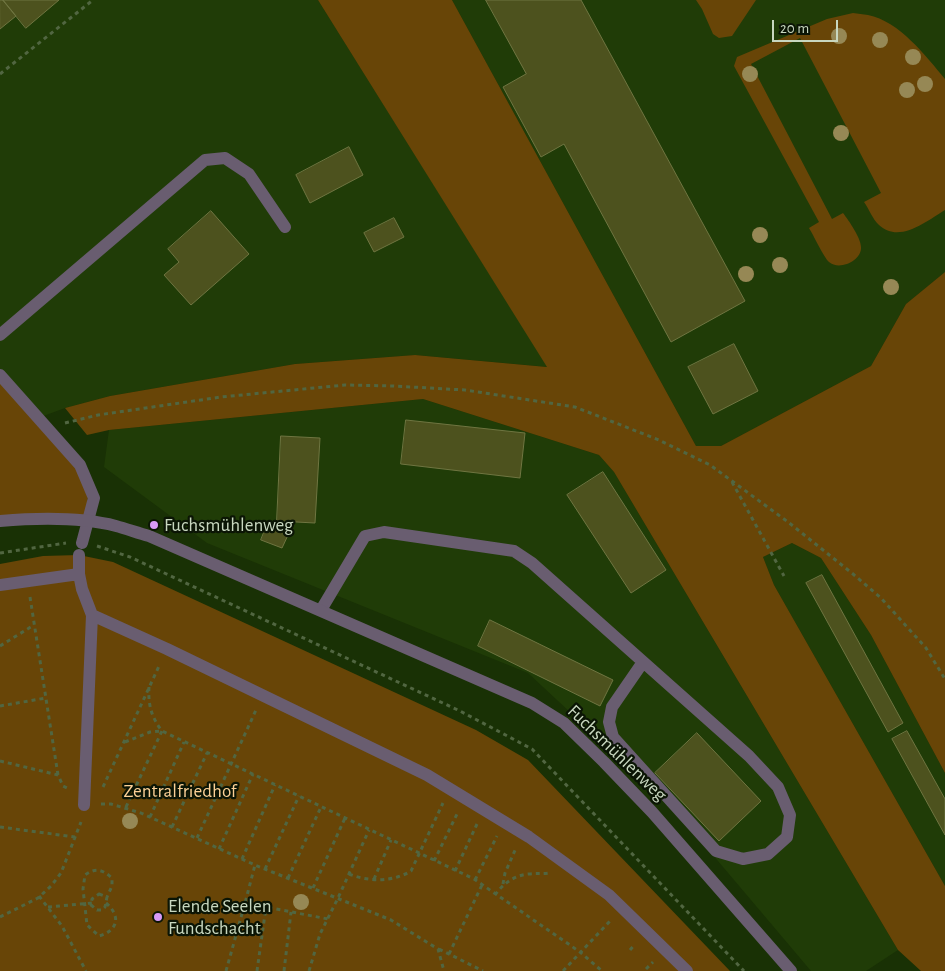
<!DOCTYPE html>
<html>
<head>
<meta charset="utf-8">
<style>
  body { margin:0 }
  #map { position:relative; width:945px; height:971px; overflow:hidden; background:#193105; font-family:"Alegreya Sans",sans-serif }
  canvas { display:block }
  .scale { position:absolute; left:772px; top:20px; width:66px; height:22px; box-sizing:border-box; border:2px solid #c8d7bf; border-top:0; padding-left:6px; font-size:15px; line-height:18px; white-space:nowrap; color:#c8d7bf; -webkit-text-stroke:4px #0b1505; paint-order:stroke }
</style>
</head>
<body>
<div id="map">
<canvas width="945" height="971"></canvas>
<div class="scale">20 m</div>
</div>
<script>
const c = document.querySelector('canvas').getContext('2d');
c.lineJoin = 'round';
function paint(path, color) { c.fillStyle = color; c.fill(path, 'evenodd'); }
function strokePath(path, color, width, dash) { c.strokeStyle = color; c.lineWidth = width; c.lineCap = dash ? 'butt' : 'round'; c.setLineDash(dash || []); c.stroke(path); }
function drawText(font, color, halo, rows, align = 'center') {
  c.font = font + ' "Alegreya Sans",sans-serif'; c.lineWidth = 4.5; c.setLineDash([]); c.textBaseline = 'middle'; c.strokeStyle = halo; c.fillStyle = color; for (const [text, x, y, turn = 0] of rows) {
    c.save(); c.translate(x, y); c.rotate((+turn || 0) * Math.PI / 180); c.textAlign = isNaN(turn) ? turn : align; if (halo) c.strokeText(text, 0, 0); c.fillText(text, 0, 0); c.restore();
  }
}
paint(new Path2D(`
  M 0,0 L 318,0 L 548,367 L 415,355 L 295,364 L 110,396 L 65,408 L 38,418 L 0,375 Z
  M 452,0 L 945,0 L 945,272 L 906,304 L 871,366 L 721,446 L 696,446 Z
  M 423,399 L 599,455 L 614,472 L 898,950 L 866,971 L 811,971 L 674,809 L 528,673 L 207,543 L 104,467 L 109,430 Z
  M 792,543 L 821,558 L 871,635 L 945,773 L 945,886 L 774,585 L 763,557 Z`), '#203c07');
paint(new Path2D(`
  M 318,0 L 452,0 L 696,446 L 721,446 L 871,366 L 906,304 L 945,272 L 945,773 L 871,635 L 821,558 L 792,543 L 763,557 L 774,585 L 945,886 L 945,971 L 921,971 L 898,950 L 614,472 L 599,455 L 423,399 L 109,430 L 87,435 L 65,408 L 110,396 L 295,364 L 415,355 L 547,367 Z
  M 696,0 L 756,0 L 732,36 L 719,38 L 713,34 L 702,9 Z
  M 853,13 C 858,14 863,14 868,15 C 899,21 926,56 945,79 L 945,210 C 927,221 899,244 879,225 C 873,220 869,209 864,202 L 881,193 L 800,38 L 751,64 L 832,219 L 843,213 C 849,221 861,238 861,247 C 862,261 839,271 829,262 C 823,256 814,236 809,228 L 819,222 L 734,66 L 737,57 L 827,19 Z
  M 0,375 L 89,482 L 86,522 L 0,521 Z
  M 79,555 L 113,562 L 476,730 L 528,760 L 730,971 L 0,971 L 0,564 L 43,556 Z`), '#684507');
const building = new Path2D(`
  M 0,0 L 3,0 L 16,16 L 0,29 Z
  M 3,0 L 59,0 L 26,28 Z
  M 486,0 L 581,0 L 745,301 L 671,342 L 564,144 L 541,157 L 503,87 L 526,74 Z
  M 349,147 L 363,175 L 310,203 L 296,175 Z
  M 211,211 L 249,254 L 191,305 L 164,275 L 179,262 L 168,249 Z
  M 394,218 L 404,237 L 374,252 L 364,233 Z
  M 734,344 L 758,391 L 713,414 L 688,367 Z
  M 406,420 L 525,433 L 520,478 L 401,464 Z
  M 281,436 L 320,438 L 315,523 L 277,521 Z
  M 603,472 L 666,570 L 631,593 L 567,495 Z
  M 267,525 L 289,533 L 282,548 L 261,540 Z
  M 822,575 L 903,723 L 888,732 L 806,583 Z
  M 490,620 L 613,680 L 600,706 L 478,646 Z
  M 907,731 L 945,799 L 945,835 L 892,739 Z
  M 697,733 L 761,801 L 719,841 L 655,773 Z`);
paint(building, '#4d521e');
strokePath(building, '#6f7541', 1);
strokePath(new Path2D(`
  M 0,74 L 93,0
  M 65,423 L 98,415 L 221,397 L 345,385 L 394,386 L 465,390 L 575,407 L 659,440 L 710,465 L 732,481 L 788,522 L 853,574 L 881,598 L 926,648 L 945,679
  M 732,482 L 784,576
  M 97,546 L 130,557 L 460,711 L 532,749 L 744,971
  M 0,553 L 66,543
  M 30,597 L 58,775
  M 0,646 L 34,625
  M 149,687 C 148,704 151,717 162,731 L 474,879 L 580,952 L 602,971
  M 0,706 L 46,698
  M 125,742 L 150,732 L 161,731
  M 0,761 L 58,775 L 63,786 L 67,788
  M 103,787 L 160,664
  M 101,804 L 111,804 L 141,813 L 255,865 L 391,920 L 438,949 L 444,971
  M 126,807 L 162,731
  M 150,817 L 184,742
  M 0,827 L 75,837
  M 172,827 L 207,753
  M 197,838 L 256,710
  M 219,849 L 253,774
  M 242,859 L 275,785
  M 434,861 L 458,812
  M 265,869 L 299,796
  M 455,871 L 477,824
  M 349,874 C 369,882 393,882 411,871 L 443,803
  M 288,878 L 321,807
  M 374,879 L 391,840
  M 475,880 L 497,836
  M 503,884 L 505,873 L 516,848
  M 313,888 L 345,818
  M 99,894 L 107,897 L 105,907 L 102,910 L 97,910 L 91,905 L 92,899 Z
  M 495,895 C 503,884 514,875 529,874 C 536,873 542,874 549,873
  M 39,896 L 62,926 L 86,971
  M 106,903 C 122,917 117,931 99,936 L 87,925 L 83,889 L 85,875 C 96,867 103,870 112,878 L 112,886 L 107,897
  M 245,903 L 328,919
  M 48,907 L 92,903
  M 0,917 L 38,898 L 51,886 L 61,873 L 81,822
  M 439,949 L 483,971
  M 630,950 L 635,944
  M 449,954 L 482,885
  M 646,969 L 653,962
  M 226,971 L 245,903 L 255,865
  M 257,971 L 266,907
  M 284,971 L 291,912
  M 309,971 L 320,934 L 338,898 L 369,830
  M 563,971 L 610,921`), '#516641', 3, [4, 4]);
strokePath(new Path2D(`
  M 0,335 L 205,160 L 225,158 L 249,174 L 285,227
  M 0,375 L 80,465 L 94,498 L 82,543
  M 79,555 L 79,574 L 82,589 L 92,615 L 84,805
  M 0,585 L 79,574
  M 321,610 L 365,536 L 384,532 L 514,551 L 532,563 L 749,756 L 778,787 L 790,815 L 787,837 L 768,854 L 743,859 L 716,851 L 613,737 L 609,722 L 612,707 L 643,662
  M 92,615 L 167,649 L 427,775 L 529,837 L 609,895 L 687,971`), '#695d70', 12);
strokePath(new Path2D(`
  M 0,521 C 36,518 81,517 116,526 C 127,529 138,533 149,536 L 532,703 L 564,723 L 604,762 L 652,812 L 791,971`), '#695d70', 12);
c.fillStyle = '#968855';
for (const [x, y] of [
  [839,36],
  [880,40],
  [913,57],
  [750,74],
  [925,84],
  [907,90],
  [841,133],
  [760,235],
  [780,265],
  [746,274],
  [891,287],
  [130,821],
  [301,902]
]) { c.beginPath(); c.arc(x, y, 8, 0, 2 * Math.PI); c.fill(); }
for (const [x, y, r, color] of [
  [154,525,5,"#d99af8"],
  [158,917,5,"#d99af8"]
]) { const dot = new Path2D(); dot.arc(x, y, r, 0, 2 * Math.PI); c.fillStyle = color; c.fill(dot); strokePath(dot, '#0b1505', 2); }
drawText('19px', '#c8d7bf', '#0b1505', [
  ["Fuchsmühlenweg",164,525],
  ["Elende Seelen",168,906],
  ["Fundschacht",168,928]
], 'left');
drawText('19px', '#c8d7bf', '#0b1505', [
  ["Fuchsmühlenweg",617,753,44]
]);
drawText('19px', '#fcd096', '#0b1505', [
  ["Zentralfriedhof",180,791]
]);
</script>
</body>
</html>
